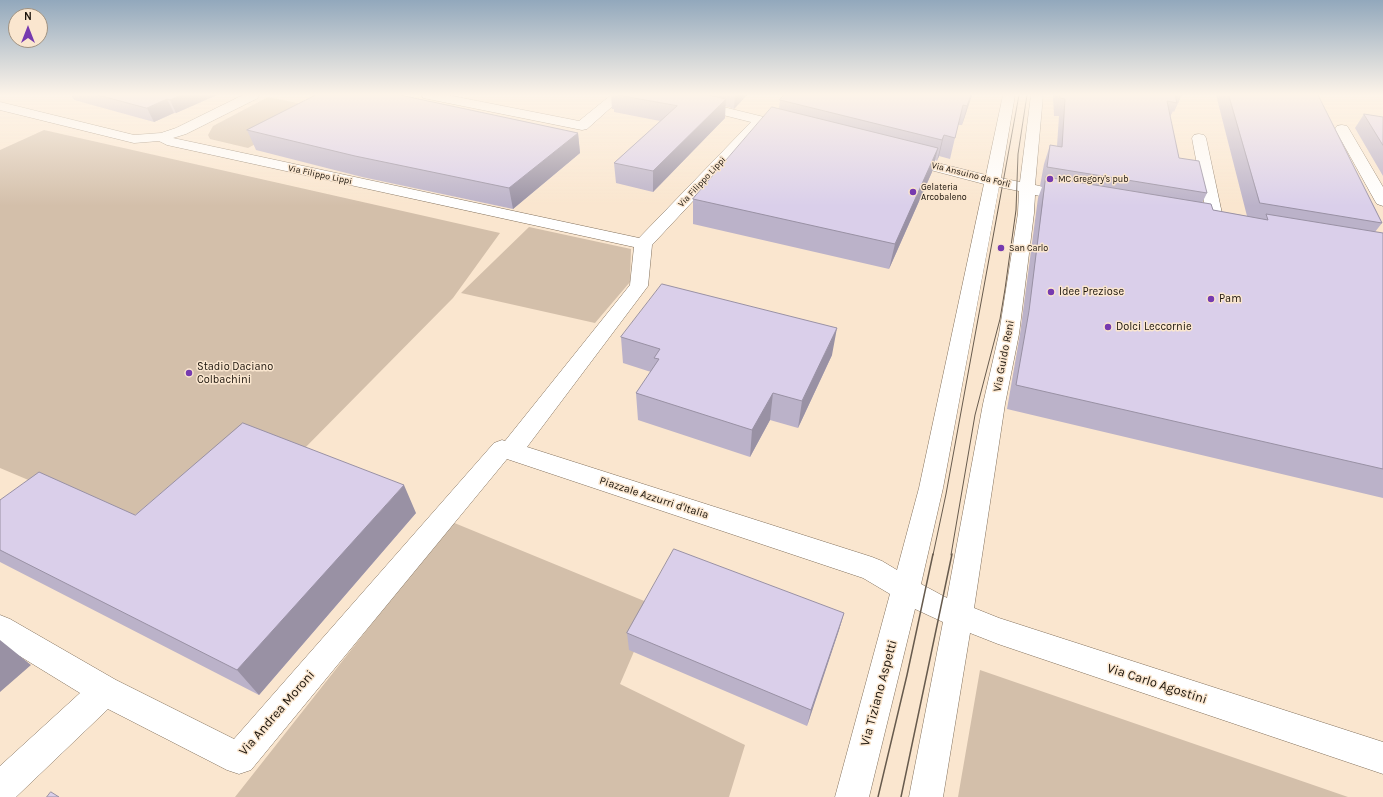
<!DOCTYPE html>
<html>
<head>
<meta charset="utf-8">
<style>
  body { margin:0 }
  #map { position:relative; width:1383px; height:797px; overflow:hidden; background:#fae6cf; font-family:Karla,sans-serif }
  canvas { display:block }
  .north { position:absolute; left:8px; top:8px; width:40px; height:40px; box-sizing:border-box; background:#fae6cf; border:1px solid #a09281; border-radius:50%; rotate:0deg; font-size:11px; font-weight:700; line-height:16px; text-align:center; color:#1a130b }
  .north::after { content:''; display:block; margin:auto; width:14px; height:18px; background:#763aaf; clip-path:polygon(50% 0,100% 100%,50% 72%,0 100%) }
</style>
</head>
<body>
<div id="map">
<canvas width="1383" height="797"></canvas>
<div class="north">N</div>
</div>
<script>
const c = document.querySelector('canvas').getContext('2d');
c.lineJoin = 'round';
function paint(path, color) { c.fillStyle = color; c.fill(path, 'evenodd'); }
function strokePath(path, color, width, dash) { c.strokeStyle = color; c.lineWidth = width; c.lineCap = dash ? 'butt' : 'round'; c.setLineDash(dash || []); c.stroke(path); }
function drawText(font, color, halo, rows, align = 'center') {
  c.font = font + ' Karla,sans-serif'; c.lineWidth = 3; c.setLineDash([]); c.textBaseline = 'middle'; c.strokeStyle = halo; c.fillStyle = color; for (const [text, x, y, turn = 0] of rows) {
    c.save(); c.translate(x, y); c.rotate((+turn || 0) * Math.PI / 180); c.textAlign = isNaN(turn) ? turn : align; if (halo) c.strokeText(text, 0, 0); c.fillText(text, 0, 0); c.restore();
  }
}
paint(new Path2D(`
  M 268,97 L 322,108 L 248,148 L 210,139 L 208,135 L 213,126 Z
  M 44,130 L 500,233 L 453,298 L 294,459 L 161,536 L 0,468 L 0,150 Z
  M 529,227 L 631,249 L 630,282 L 595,323 L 461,293 Z
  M 452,522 L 654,605 L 620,684 L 745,745 L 729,797 L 235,797 Z
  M 980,670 L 1348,797 L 958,797 Z`), '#d3bfaa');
const minor = new Path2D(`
  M 243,95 L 259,95 L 258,98 L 186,134 L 173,138 L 639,238 L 751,122 L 655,98 L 654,95 L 675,95 L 776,120 L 778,123 L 776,126 L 771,127 L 764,125 L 652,245 L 648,286 L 527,447 L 872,557 L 882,561 L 897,570 L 919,488 L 984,184 L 900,162 L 898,159 L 900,156 L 905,155 L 986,175 L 1003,95 L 1015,95 L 1001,178 L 1020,182 L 1031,95 L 1043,95 L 1035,185 L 1076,194 L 1078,197 L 1076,200 L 1070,202 L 1035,195 L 1034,213 L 1019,334 L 1005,404 L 974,608 L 999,618 L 1383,742 L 1383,774 L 998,644 L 970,633 L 943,797 L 909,797 L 943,622 L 915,609 L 869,797 L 835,797 L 890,594 L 863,578 L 507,459 L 251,770 L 239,774 L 227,770 L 108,709 L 16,797 L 0,797 L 0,766 L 80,693 L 0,644 L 0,615 L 10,619 L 116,680 L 234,739 L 494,443 L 502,440 L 505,441 L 630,285 L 634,247 L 167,145 L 159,141 L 134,143 L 0,110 L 0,102 L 134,135 L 161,133 L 176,128 ZM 999,187 L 1019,191 L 1018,213 L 999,334 L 983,404 L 947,598 L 921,584 L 943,488 Z
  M 422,95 L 447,95 L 579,121 L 611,95 L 625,95 L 587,129 L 582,130 L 428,99 L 423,98 Z
  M 1342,125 L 1347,126 L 1349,129 L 1383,187 L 1383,206 L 1377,204 L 1375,201 L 1335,129 L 1337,126 Z
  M 1199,134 L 1204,135 L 1206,138 L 1224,223 L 1222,227 L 1216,228 L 1210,227 L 1208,223 L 1192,138 L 1194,135 Z`);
strokePath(minor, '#83715d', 1);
paint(minor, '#fff');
strokePath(new Path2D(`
  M 933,555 L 946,494 L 1019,95
  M 951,555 L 975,415 L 1000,319 L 1005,289 L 1016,210 L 1018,154 L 1027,95`), '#665a4d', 1);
strokePath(new Path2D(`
  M 878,797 L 907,675 L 933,554
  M 901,797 L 952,554`), '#665a4d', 1.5);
paint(new Path2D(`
  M 71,95 L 217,95 L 176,113 L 174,113 L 154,122 L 74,100 Z
  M 310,95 L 400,95 L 578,133 L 580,153 L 513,209 L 362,177 L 256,150 L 247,130 L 314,96 Z
  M 611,95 L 747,95 L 734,109 L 725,106 L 725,118 L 653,192 L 616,183 L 614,163 L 660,121 L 614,112 L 614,109 L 612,109 Z
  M 972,95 L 962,125 L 958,125 L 950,159 L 939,156 L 937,161 L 935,160 L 932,172 L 889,269 L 693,224 L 693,199 L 779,109 L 780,100 Z
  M 1053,95 L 1182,95 L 1174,112 L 1173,111 L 1170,117 L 1179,158 L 1207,193 L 1202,203 L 1213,210 L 1247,216 L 1216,95 L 1318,95 L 1382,223 L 1375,232 L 1383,233 L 1383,498 L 1007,409 L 1020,334 L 1038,198 L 1042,187 L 1040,186 L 1044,164 L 1050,145 L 1057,146 L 1059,116 L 1054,116 Z
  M 1364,114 L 1383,117 L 1383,176 L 1355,128 Z
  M 621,337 L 832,355 L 798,428 L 770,420 L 750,457 L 638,420 L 636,393 L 651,372 L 623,363 Z
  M 0,500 L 135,515 L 416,513 L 259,695 L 0,562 Z
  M 844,613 L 839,630 L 807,726 L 629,650 L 627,633 Z`), '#bbb2c9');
paint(new Path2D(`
  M 181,95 L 217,95 L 176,113 L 170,100 Z
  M 735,95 L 747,95 L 734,109 Z
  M 971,95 L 972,95 L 962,125 L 967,106 Z
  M 167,99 L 174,113 L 154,122 L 147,108 Z
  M 726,99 L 725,118 L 653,192 L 653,171 Z
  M 578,133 L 580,153 L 513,209 L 509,188 Z
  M 944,135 L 939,156 L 937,161 L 942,140 Z
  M 938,148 L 932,172 L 889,269 L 895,244 Z
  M 837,328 L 832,355 L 798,428 L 802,401 Z
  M 773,393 L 770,420 L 750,457 L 752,430 Z
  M 404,485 L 416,513 L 259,695 L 237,670 Z
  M 844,613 L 839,630 L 807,726 L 811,710 Z
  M 0,640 L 31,665 L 0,692 Z`), '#9991a4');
const building = new Path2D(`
  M 98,95 L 181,95 L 170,100 L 167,99 L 147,108 Z
  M 316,95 L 400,95 L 578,133 L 509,188 L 355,156 L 247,130 Z
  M 618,95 L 708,95 L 726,99 L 653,171 L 614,163 L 677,106 Z
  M 784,95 L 971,95 L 967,106 L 963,105 L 955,138 L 944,135 L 942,140 L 780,100 Z
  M 1060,95 L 1175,95 L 1177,103 L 1167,101 L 1179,158 L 1199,161 L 1207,193 L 1047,167 L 1050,145 L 1062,147 L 1065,99 L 1060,98 Z
  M 1229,95 L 1318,95 L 1382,223 L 1260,203 Z
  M 772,107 L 938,148 L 895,244 L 693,199 Z
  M 1364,114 L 1383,117 L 1383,145 Z
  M 1046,177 L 1211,204 L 1213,210 L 1268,220 L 1266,214 L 1383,233 L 1383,469 L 1016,385 L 1029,311 Z
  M 662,284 L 837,328 L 802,401 L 773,393 L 752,430 L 636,393 L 659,359 L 654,358 L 660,349 L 621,337 Z
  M 243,423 L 404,485 L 237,670 L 0,550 L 0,500 L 39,472 L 135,515 Z
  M 674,549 L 844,613 L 811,710 L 627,633 Z
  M 51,792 L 59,797 L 47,797 Z`);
paint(building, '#dacfea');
strokePath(building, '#9991a4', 1);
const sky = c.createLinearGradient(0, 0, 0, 206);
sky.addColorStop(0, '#92a8bc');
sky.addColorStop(0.46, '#fdf4e9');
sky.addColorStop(1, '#fdf4e900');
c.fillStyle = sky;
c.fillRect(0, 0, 1383, 206);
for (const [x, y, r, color] of [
  [1050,179,4,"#763aaf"],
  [913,192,4,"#763aaf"],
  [1001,248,4,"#763aaf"],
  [1051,292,4,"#763aaf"],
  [1211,299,4,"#763aaf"],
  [1108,327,4,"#763aaf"],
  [189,373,4,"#763aaf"]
]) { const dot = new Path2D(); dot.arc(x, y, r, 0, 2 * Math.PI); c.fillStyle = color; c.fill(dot); strokePath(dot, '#fae6cf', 1.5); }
drawText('9px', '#1a130b', '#fae6cf', [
  ["Via Filippo Lippi",320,175,12],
  ["Via Ansuino da Forlì",971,175,14],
  ["Via Filippo Lippi",702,182,-47]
]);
drawText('9px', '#1a130b', '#fae6cf', [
  ["MC Gregory's pub",1058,179],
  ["Gelateria",921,187],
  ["Arcobaleno",921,197],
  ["San Carlo",1009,248]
], 'left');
drawText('11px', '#1a130b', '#fae6cf', [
  ["Idee Preziose",1059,292],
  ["Pam",1219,299],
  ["Dolci Leccornie",1116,327],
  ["Stadio Daciano",197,367],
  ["Colbachini",197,380]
], 'left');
drawText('11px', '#1a130b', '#fae6cf', [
  ["Via Guido Reni",1004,356,-79],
  ["Piazzale Azzurri d'Italia",654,498,18]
]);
drawText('13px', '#1a130b', '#fae6cf', [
  ["Via Carlo Agostini",1157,684,18],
  ["Via Tiziano Aspetti",879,693,-75],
  ["Via Andrea Moroni",277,713,-49]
]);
</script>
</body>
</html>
